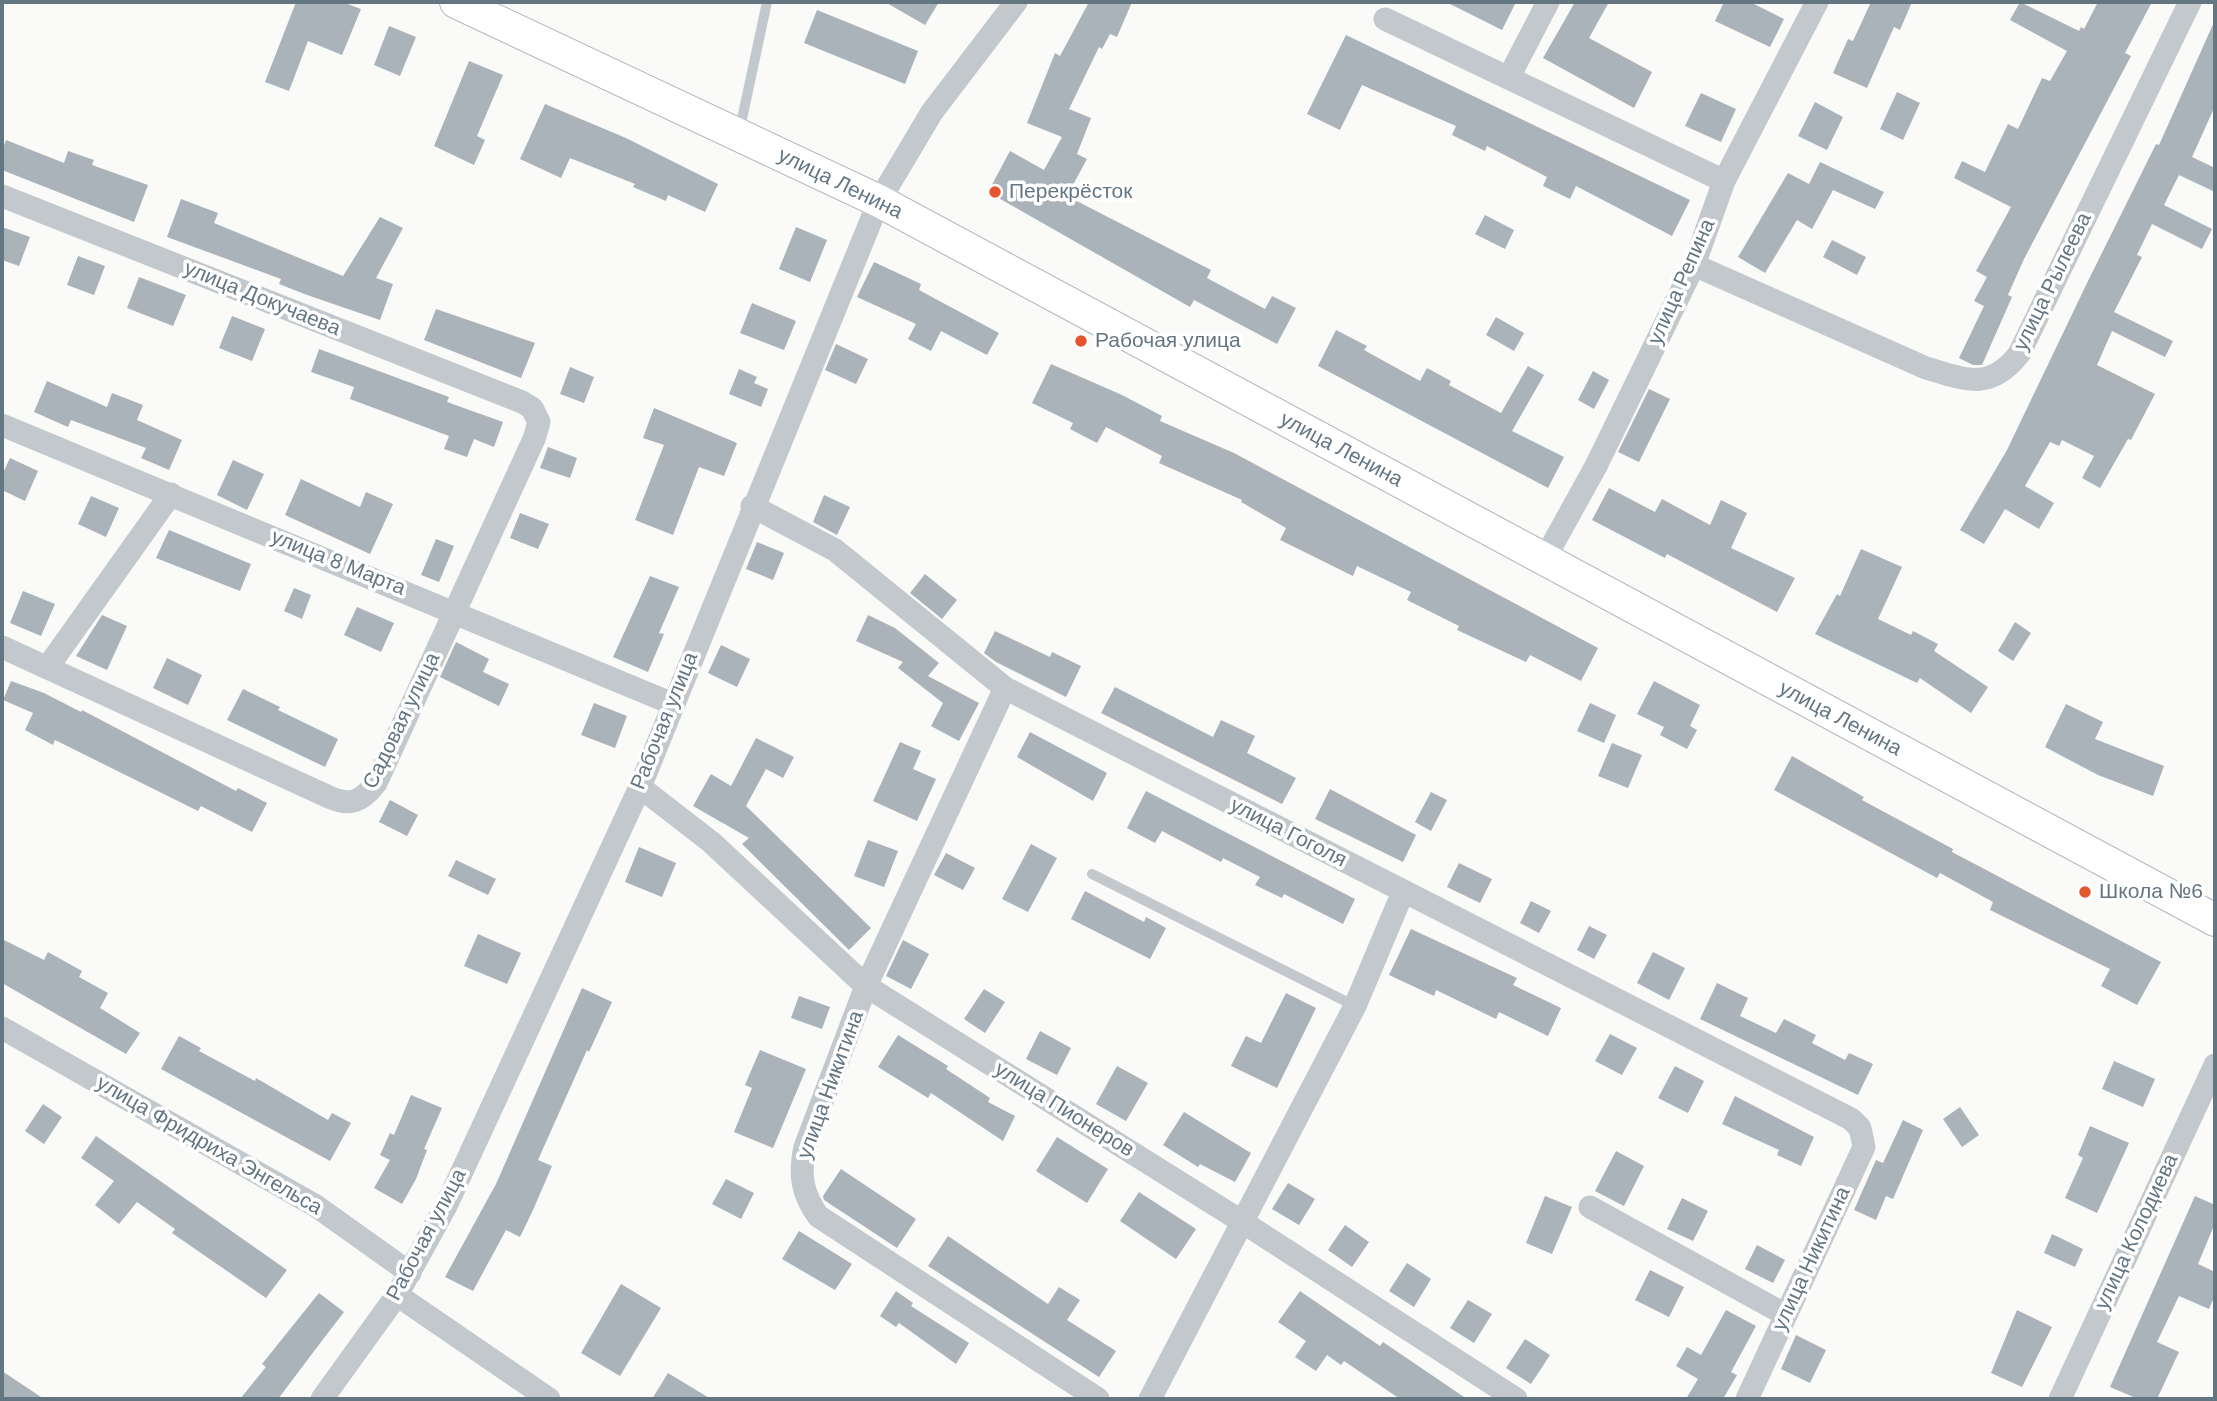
<!DOCTYPE html>
<html>
<head>
<meta charset="utf-8">
<style>
  body { margin:0 }
  #map { position:relative; width:2217px; height:1401px; overflow:hidden; background:#fafaf8; font-family:Helvetica,sans-serif }
  canvas { display:block }
  .frame { position:absolute; inset:0; border:4px solid #657683; pointer-events:none }
</style>
</head>
<body>
<div id="map">
<canvas width="2217" height="1401"></canvas>
<div class="frame"></div>
</div>
<script>
const c = document.querySelector('canvas').getContext('2d');
c.lineJoin = 'round';
function paint(path, color) { c.fillStyle = color; c.fill(path, 'evenodd'); }
function strokePath(path, color, width, dash) { c.strokeStyle = color; c.lineWidth = width; c.lineCap = dash ? 'butt' : 'round'; c.setLineDash(dash || []); c.stroke(path); }
function drawText(font, color, halo, rows, align = 'center') {
  c.font = font + ' Helvetica,sans-serif'; c.lineWidth = 7; c.setLineDash([]); c.textBaseline = 'middle'; c.strokeStyle = halo; c.fillStyle = color; for (const [text, x, y, turn = 0] of rows) {
    c.save(); c.translate(x, y); c.rotate((+turn || 0) * Math.PI / 180); c.textAlign = isNaN(turn) ? turn : align; if (halo) c.strokeText(text, 0, 0); c.fillText(text, 0, 0); c.restore();
  }
}
paint(new Path2D(`
  M 296,2 L 342,2 L 361,9 L 342,55 L 308,41 L 289,91 L 265,82 Z
  M 885,2 L 939,2 L 925,25 Z
  M 1089,2 L 1132,2 L 1117,37 L 1110,34 L 1102,49 L 1099,47 L 1069,109 L 1091,118 L 1077,154 L 1087,159 L 1067,196 L 1211,270 L 1207,278 L 1265,309 L 1272,296 L 1296,308 L 1277,344 L 1194,300 L 1190,307 L 988,192 L 1010,151 L 1044,170 L 1062,137 L 1027,123 L 1055,53 L 1060,56 Z
  M 1446,2 L 1516,2 L 1502,30 Z
  M 1575,2 L 1609,2 L 1589,38 L 1652,72 L 1634,108 L 1543,58 Z
  M 1724,2 L 1750,2 L 1784,19 L 1770,47 L 1715,21 Z
  M 1871,2 L 1912,2 L 1900,30 L 1894,27 L 1867,88 L 1833,73 L 1848,39 L 1853,41 Z
  M 2020,2 L 2079,31 L 2081,27 L 2084,29 L 2098,2 L 2152,2 L 2125,53 L 2131,56 L 2024,259 L 2008,295 L 2012,297 L 1982,365 L 1973,365 L 1959,358 L 1984,306 L 1974,301 L 1987,277 L 1976,271 L 2011,207 L 1954,178 L 1962,161 L 1985,172 L 2008,124 L 2018,129 L 2042,78 L 2050,81 L 2067,51 L 2010,20 Z
  M 817,10 L 918,51 L 905,84 L 804,43 Z
  M 2215,20 L 2215,106 L 2192,157 L 2215,168 L 2215,192 L 2179,175 L 2164,205 L 2212,229 L 2202,249 L 2152,224 L 2137,255 L 2142,257 L 2114,312 L 2173,341 L 2165,357 L 2112,331 L 2097,365 L 2155,394 L 2131,440 L 2128,439 L 2100,488 L 2082,478 L 2094,456 L 2062,440 L 2059,446 L 2050,442 L 2025,486 L 2054,503 L 2039,529 L 2005,509 L 1984,544 L 1960,530 L 2007,450 L 2088,281 L 2156,144 L 2159,145 Z
  M 389,26 L 416,37 L 400,76 L 374,65 Z
  M 1346,35 L 1690,200 L 1672,236 L 1576,186 L 1570,199 L 1543,186 L 1547,177 L 1487,146 L 1485,151 L 1452,135 L 1456,126 L 1362,85 L 1340,130 L 1307,114 Z
  M 469,61 L 503,75 L 477,136 L 485,140 L 474,165 L 434,146 Z
  M 1897,92 L 1920,103 L 1903,140 L 1880,129 Z
  M 1701,93 L 1736,109 L 1721,142 L 1685,126 Z
  M 1815,102 L 1843,117 L 1827,150 L 1798,136 Z
  M 545,104 L 626,138 L 718,184 L 705,212 L 668,195 L 666,201 L 633,187 L 635,184 L 570,158 L 561,178 L 520,159 Z
  M 6,140 L 64,163 L 68,151 L 94,160 L 92,165 L 148,185 L 134,222 L 2,170 L 2,151 Z
  M 1820,162 L 1884,192 L 1875,209 L 1833,190 L 1812,229 L 1797,220 L 1765,273 L 1738,257 L 1788,173 L 1809,184 Z
  M 181,199 L 218,213 L 214,223 L 343,276 L 380,217 L 403,228 L 376,278 L 393,284 L 380,320 L 307,295 L 279,284 L 281,279 L 167,237 Z
  M 1485,215 L 1514,230 L 1505,249 L 1475,234 Z
  M 2,227 L 30,237 L 19,266 L 2,260 Z
  M 796,227 L 827,240 L 810,282 L 779,269 Z
  M 1832,240 L 1866,257 L 1857,275 L 1823,257 Z
  M 78,256 L 105,266 L 94,295 L 67,285 Z
  M 874,262 L 921,284 L 919,290 L 999,333 L 987,355 L 941,331 L 931,351 L 908,339 L 916,324 L 857,297 Z
  M 139,277 L 186,295 L 173,326 L 127,308 Z
  M 752,303 L 796,321 L 784,350 L 740,333 Z
  M 436,309 L 535,343 L 521,378 L 424,340 Z
  M 232,316 L 265,329 L 252,361 L 219,348 Z
  M 1496,317 L 1524,333 L 1514,351 L 1486,335 Z
  M 1336,330 L 1367,346 L 1364,350 L 1420,381 L 1427,368 L 1451,381 L 1449,385 L 1501,413 L 1528,366 L 1544,375 L 1512,431 L 1564,457 L 1548,488 L 1318,366 Z
  M 836,344 L 868,359 L 856,384 L 825,370 Z
  M 319,349 L 449,397 L 447,402 L 503,422 L 494,447 L 474,439 L 467,457 L 444,449 L 449,436 L 350,399 L 354,387 L 311,372 Z
  M 1051,364 L 1122,395 L 1162,416 L 1160,421 L 1234,453 L 1598,648 L 1581,681 L 1530,655 L 1526,662 L 1457,630 L 1459,626 L 1407,600 L 1411,592 L 1357,566 L 1353,576 L 1280,540 L 1286,528 L 1241,502 L 1242,500 L 1159,463 L 1162,456 L 1106,427 L 1097,443 L 1070,429 L 1073,423 L 1032,403 Z
  M 570,367 L 594,377 L 584,403 L 560,394 Z
  M 739,369 L 757,377 L 754,383 L 768,389 L 761,407 L 729,394 Z
  M 1593,371 L 1609,380 L 1594,409 L 1578,400 Z
  M 47,381 L 107,407 L 112,393 L 143,405 L 137,420 L 182,440 L 169,470 L 141,458 L 146,448 L 71,420 L 68,427 L 34,412 Z
  M 1649,389 L 1670,399 L 1639,462 L 1618,452 Z
  M 654,408 L 737,443 L 724,476 L 699,467 L 673,535 L 635,520 L 664,445 L 643,438 Z
  M 548,447 L 577,458 L 570,478 L 540,468 Z
  M 10,458 L 38,471 L 25,501 L 2,490 L 2,475 Z
  M 233,460 L 264,474 L 247,510 L 217,495 Z
  M 301,479 L 360,507 L 366,492 L 393,504 L 370,554 L 285,515 Z
  M 1609,488 L 1655,512 L 1662,499 L 1710,525 L 1721,500 L 1747,513 L 1731,548 L 1795,578 L 1777,612 L 1667,554 L 1665,558 L 1592,520 Z
  M 824,495 L 850,507 L 837,535 L 813,522 Z
  M 91,496 L 119,508 L 106,537 L 78,524 Z
  M 520,513 L 549,524 L 538,549 L 510,538 Z
  M 169,530 L 251,564 L 240,591 L 156,558 Z
  M 436,539 L 454,546 L 439,582 L 421,575 Z
  M 757,542 L 784,553 L 773,580 L 746,569 Z
  M 1861,549 L 1902,567 L 1878,619 L 1911,635 L 1913,631 L 1938,644 L 1934,651 L 1988,687 L 1971,713 L 1920,678 L 1917,683 L 1815,634 L 1837,594 L 1840,596 Z
  M 925,574 L 957,600 L 942,619 L 910,593 Z
  M 650,576 L 679,587 L 659,633 L 664,634 L 648,672 L 613,657 Z
  M 294,588 L 311,595 L 302,619 L 284,611 Z
  M 23,591 L 55,604 L 41,636 L 10,623 Z
  M 357,607 L 394,623 L 381,652 L 344,635 Z
  M 102,615 L 127,626 L 107,670 L 76,656 Z
  M 868,615 L 895,628 L 939,663 L 928,676 L 979,703 L 959,741 L 931,726 L 943,703 L 898,668 L 903,662 L 856,641 Z
  M 2015,622 L 2031,633 L 2013,661 L 1998,651 Z
  M 995,631 L 1050,657 L 1052,652 L 1081,666 L 1066,697 L 996,662 L 984,653 Z
  M 456,642 L 489,659 L 483,672 L 509,684 L 499,706 L 440,677 Z
  M 721,645 L 750,659 L 737,687 L 708,673 Z
  M 167,658 L 202,675 L 188,705 L 153,688 Z
  M 11,681 L 44,693 L 81,712 L 82,710 L 236,791 L 238,788 L 267,803 L 252,832 L 201,806 L 198,811 L 55,740 L 53,745 L 25,730 L 33,713 L 3,700 Z
  M 1654,681 L 1700,705 L 1690,726 L 1697,730 L 1687,749 L 1660,735 L 1664,727 L 1637,714 Z
  M 1115,687 L 1213,737 L 1221,720 L 1255,736 L 1247,753 L 1296,778 L 1282,804 L 1101,713 Z
  M 243,689 L 280,707 L 278,710 L 338,739 L 325,767 L 227,720 Z
  M 594,703 L 627,716 L 615,748 L 581,735 Z
  M 1590,703 L 1616,715 L 1604,743 L 1577,731 Z
  M 2066,704 L 2103,722 L 2095,739 L 2164,766 L 2153,796 L 2098,775 L 2045,747 Z
  M 1030,732 L 1107,773 L 1093,801 L 1017,757 Z
  M 756,738 L 794,757 L 783,778 L 766,769 L 746,806 L 871,928 L 849,950 L 742,844 L 749,838 L 693,806 L 711,774 L 731,786 Z
  M 900,742 L 921,751 L 913,769 L 936,779 L 917,821 L 873,801 Z
  M 1612,743 L 1642,755 L 1628,788 L 1598,776 Z
  M 1792,756 L 1864,797 L 1862,800 L 1953,849 L 1952,852 L 2161,962 L 2137,1005 L 2101,986 L 2110,969 L 1990,910 L 1993,902 L 1940,873 L 1937,878 L 1774,790 Z
  M 1330,789 L 1416,835 L 1403,862 L 1315,819 Z
  M 1146,791 L 1355,899 L 1343,924 L 1284,894 L 1282,898 L 1255,885 L 1260,877 L 1223,858 L 1221,862 L 1162,831 L 1155,843 L 1127,828 Z
  M 1431,792 L 1447,800 L 1431,831 L 1415,822 Z
  M 390,800 L 418,815 L 407,836 L 379,822 Z
  M 868,840 L 898,851 L 884,887 L 854,876 Z
  M 1031,844 L 1057,858 L 1028,912 L 1002,899 Z
  M 639,847 L 676,863 L 662,897 L 625,882 Z
  M 946,853 L 975,868 L 963,890 L 934,875 Z
  M 456,860 L 496,879 L 488,895 L 448,876 Z
  M 1459,863 L 1492,879 L 1480,903 L 1447,887 Z
  M 1085,891 L 1144,922 L 1146,917 L 1166,928 L 1150,959 L 1071,919 Z
  M 1531,901 L 1551,911 L 1539,933 L 1520,923 Z
  M 1589,926 L 1607,935 L 1594,959 L 1577,950 Z
  M 1411,929 L 1517,978 L 1513,985 L 1561,1008 L 1548,1036 L 1499,1012 L 1496,1019 L 1436,990 L 1434,996 L 1389,975 Z
  M 478,934 L 521,953 L 507,984 L 464,966 Z
  M 2,939 L 44,960 L 48,952 L 82,971 L 79,977 L 108,993 L 100,1008 L 140,1033 L 126,1054 L 2,983 Z
  M 903,940 L 929,954 L 911,989 L 886,976 Z
  M 1653,952 L 1685,968 L 1669,1000 L 1637,983 Z
  M 1717,983 L 1748,998 L 1740,1016 L 1776,1033 L 1784,1019 L 1816,1035 L 1812,1043 L 1845,1060 L 1849,1053 L 1873,1064 L 1858,1095 L 1700,1019 Z
  M 582,988 L 612,1002 L 589,1052 L 587,1050 L 538,1160 L 552,1166 L 533,1210 L 520,1237 L 506,1230 L 473,1291 L 445,1277 L 496,1184 Z
  M 984,989 L 1005,1002 L 985,1033 L 964,1019 Z
  M 1286,993 L 1316,1008 L 1277,1088 L 1231,1066 L 1246,1036 L 1261,1043 Z
  M 799,996 L 830,1007 L 822,1029 L 791,1018 Z
  M 1040,1031 L 1071,1048 L 1057,1075 L 1026,1059 Z
  M 1610,1034 L 1637,1048 L 1622,1075 L 1595,1061 Z
  M 898,1035 L 948,1066 L 946,1069 L 990,1098 L 988,1102 L 1015,1116 L 1003,1141 L 931,1093 L 928,1098 L 878,1067 Z
  M 179,1036 L 201,1048 L 199,1051 L 255,1081 L 256,1078 L 328,1120 L 332,1113 L 351,1123 L 330,1161 L 161,1069 Z
  M 760,1050 L 806,1069 L 773,1148 L 734,1132 L 752,1088 L 745,1085 Z
  M 2114,1061 L 2155,1079 L 2143,1107 L 2102,1089 Z
  M 1117,1066 L 1148,1083 L 1126,1121 L 1096,1104 Z
  M 1675,1066 L 1704,1081 L 1688,1113 L 1658,1098 Z
  M 411,1095 L 442,1108 L 424,1149 L 427,1150 L 416,1179 L 402,1204 L 374,1188 L 390,1160 L 380,1155 L 390,1133 L 394,1135 Z
  M 1735,1096 L 1814,1137 L 1801,1166 L 1777,1155 L 1779,1150 L 1722,1124 Z
  M 43,1104 L 62,1117 L 44,1144 L 25,1131 Z
  M 1960,1107 L 1979,1135 L 1962,1147 L 1943,1119 Z
  M 1184,1112 L 1251,1153 L 1235,1182 L 1200,1164 L 1198,1167 L 1163,1145 Z
  M 1903,1120 L 1923,1130 L 1893,1199 L 1886,1196 L 1876,1220 L 1854,1210 L 1876,1160 L 1883,1163 Z
  M 2090,1126 L 2129,1143 L 2097,1213 L 2065,1198 L 2083,1158 L 2078,1155 Z
  M 96,1136 L 287,1270 L 266,1298 L 172,1233 L 175,1229 L 137,1202 L 119,1224 L 95,1205 L 114,1181 L 81,1158 Z
  M 1057,1137 L 1108,1169 L 1087,1203 L 1036,1171 Z
  M 1616,1151 L 1644,1166 L 1624,1206 L 1595,1191 Z
  M 841,1169 L 916,1219 L 897,1248 L 824,1200 L 823,1196 Z
  M 726,1179 L 754,1193 L 741,1219 L 712,1204 Z
  M 1288,1183 L 1315,1199 L 1299,1225 L 1272,1209 Z
  M 1139,1192 L 1196,1229 L 1176,1259 L 1120,1221 Z
  M 1545,1196 L 1572,1207 L 1552,1254 L 1526,1243 Z
  M 2195,1196 L 2215,1205 L 2215,1223 L 2198,1264 L 2215,1272 L 2215,1295 L 2209,1309 L 2179,1296 L 2157,1342 L 2179,1352 L 2157,1399 L 2138,1399 L 2110,1387 Z
  M 1682,1198 L 1708,1211 L 1693,1241 L 1667,1229 Z
  M 1345,1225 L 1369,1242 L 1352,1267 L 1328,1250 Z
  M 799,1231 L 852,1264 L 835,1290 L 782,1259 Z
  M 2052,1234 L 2083,1249 L 2075,1267 L 2044,1253 Z
  M 948,1236 L 1048,1304 L 1059,1287 L 1080,1300 L 1067,1320 L 1116,1351 L 1099,1377 L 928,1266 Z
  M 1757,1245 L 1785,1260 L 1773,1283 L 1745,1269 Z
  M 1407,1263 L 1431,1279 L 1414,1307 L 1389,1291 Z
  M 1650,1270 L 1684,1287 L 1669,1317 L 1635,1300 Z
  M 621,1284 L 661,1308 L 620,1376 L 581,1353 Z
  M 896,1291 L 913,1303 L 911,1306 L 969,1343 L 956,1364 L 899,1323 L 896,1327 L 880,1316 Z
  M 1300,1291 L 1380,1346 L 1383,1342 L 1467,1399 L 1400,1399 L 1344,1361 L 1341,1365 L 1327,1355 L 1316,1371 L 1295,1357 L 1306,1341 L 1278,1322 Z
  M 319,1293 L 344,1312 L 324,1338 L 278,1399 L 240,1399 L 266,1367 L 262,1364 Z
  M 1468,1300 L 1492,1314 L 1474,1343 L 1450,1328 Z
  M 1726,1310 L 1756,1326 L 1731,1372 L 1737,1375 L 1723,1399 L 1686,1399 L 1698,1379 L 1676,1366 L 1687,1347 L 1701,1355 Z
  M 2017,1310 L 2052,1327 L 2022,1387 L 1991,1373 Z
  M 1796,1335 L 1826,1350 L 1810,1383 L 1781,1369 Z
  M 1525,1339 L 1550,1355 L 1531,1384 L 1506,1368 Z
  M 2,1371 L 44,1399 L 2,1399 Z
  M 668,1373 L 711,1399 L 652,1399 Z`), '#aab3b9');
const secondary = new Path2D(`
  M 456,2 L 879,201 L 2215,920`);
strokePath(secondary, '#b3babf', 34);
strokePath(new Path2D(`
  M 739,133 L 767,2
  M 1092,874 L 1355,1006`), '#c3c8cc', 10);
strokePath(new Path2D(`
  M 1385,19 L 1724,181
  M 1509,77 L 1548,2
  M 2,196 L 522,402 L 532,408 L 539,422 L 534,439 L 376,783 C 362,801 351,807 329,797 L 2,647
  M 1694,265 L 1926,368 C 1966,380 1990,391 2019,354 L 2190,2
  M 2,425 L 673,704
  M 752,506 L 835,550 L 1005,688 L 1851,1119 L 1860,1128 L 1864,1147 L 1747,1399
  M 1544,560 L 1596,466 L 1694,265 L 1724,181 L 1817,2
  M 47,668 L 171,494
  M 1005,688 L 866,986 L 805,1147 C 799,1175 802,1193 818,1216 L 1098,1399
  M 640,787 L 711,842 L 866,986 L 1241,1221 L 1516,1399
  M 2,1028 L 316,1206 L 410,1273
  M 1590,1207 L 1786,1315
  M 397,1295 L 549,1399
  M 322,1399 L 397,1295 L 446,1206 L 640,787 L 879,201 L 932,112 L 1016,2
  M 1150,1399 L 1355,1006 L 1403,892
  M 2060,1399 L 2215,1065`), '#c3c8cc', 23);
strokePath(secondary, '#fff', 32);
for (const [x, y, r, color] of [
  [995,192,7,"#e4572e"],
  [1081,341,7,"#e4572e"],
  [2085,892,7,"#e4572e"]
]) { const dot = new Path2D(); dot.arc(x, y, r, 0, 2 * Math.PI); c.fillStyle = color; c.fill(dot); strokePath(dot, '#fff', 2.5); }
drawText('21px', '#657683', '#fff', [
  ["улица Ленина",840,184,26],
  ["улица Репина",1682,282,-66],
  ["улица Рылеева",2053,282,-64],
  ["улица Докучаева",262,299,22],
  ["улица Ленина",1341,450,28],
  ["улица 8 Марта",338,563,22],
  ["улица Ленина",1840,719,28],
  ["Садовая улица",402,721,-64],
  ["Рабочая улица",665,721,-68],
  ["улица Гоголя",1288,833,27],
  ["улица Никитина",831,1085,-70],
  ["улица Пионеров",1064,1110,32],
  ["улица Фридриха Энгельса",209,1146,30],
  ["улица Колодиева",2137,1232,-65],
  ["Рабочая улица",427,1235,-62],
  ["улица Никитина",1812,1259,-65]
]);
drawText('21px', '#657683', '#fff', [
  ["Перекрёсток",1009,192],
  ["Рабочая улица",1095,341],
  ["Школа №6",2099,892]
], 'left');
</script>
</body>
</html>
